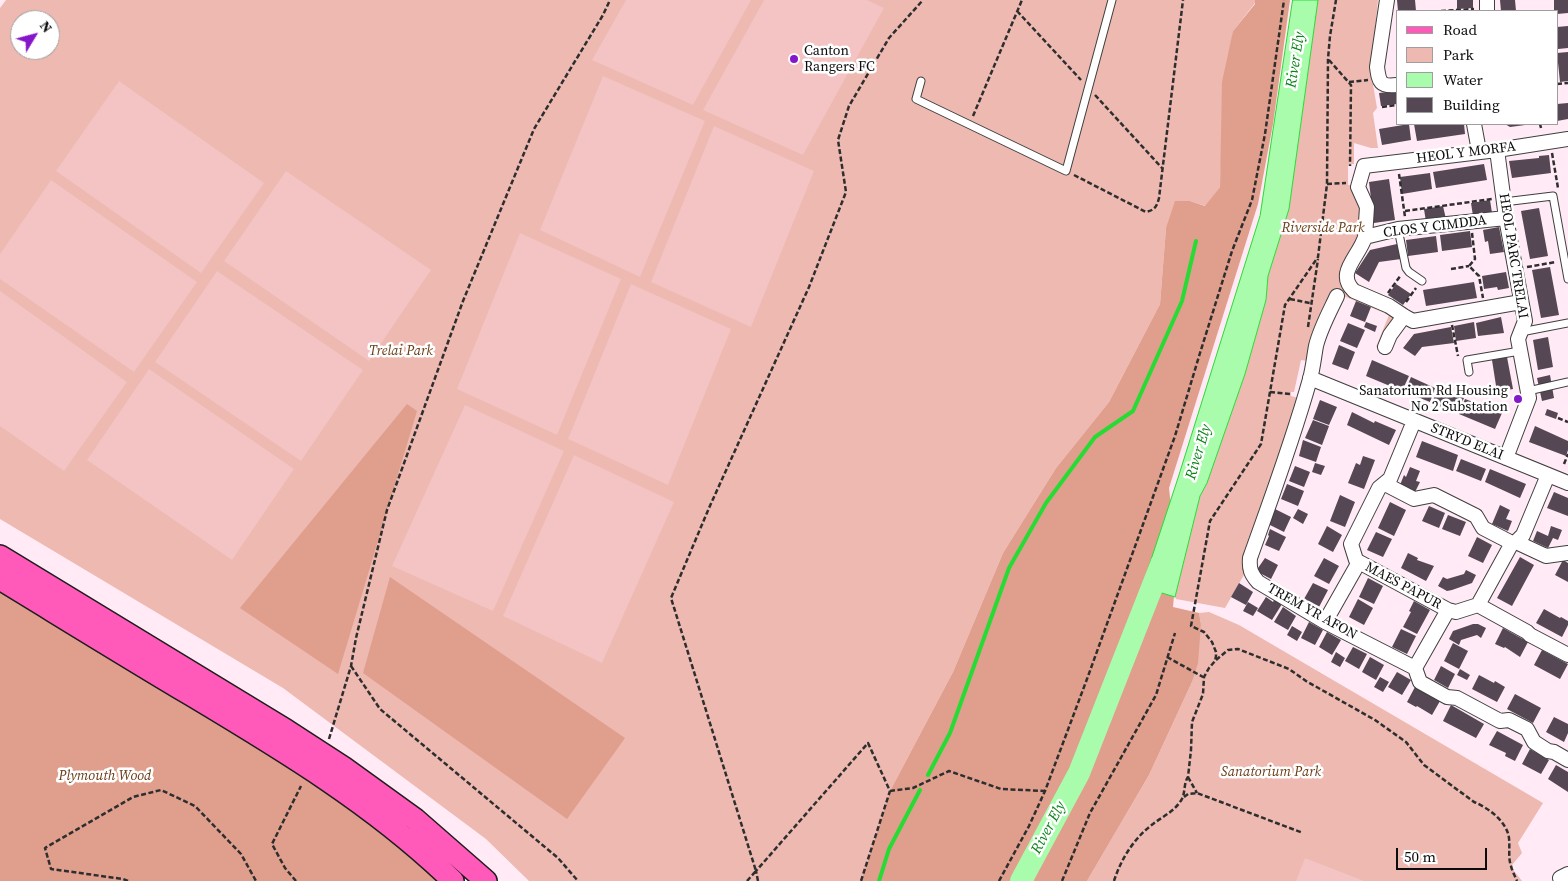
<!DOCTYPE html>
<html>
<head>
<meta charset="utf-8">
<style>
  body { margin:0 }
  #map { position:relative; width:1568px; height:881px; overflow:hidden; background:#ffeaf5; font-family:"Source Serif 4",serif }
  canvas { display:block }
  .legend { position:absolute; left:1396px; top:10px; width:162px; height:115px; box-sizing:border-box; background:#fff; border:1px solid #9e9e9e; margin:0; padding:6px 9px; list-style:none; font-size:15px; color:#0c0c0c }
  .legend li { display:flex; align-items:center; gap:10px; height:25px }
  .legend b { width:25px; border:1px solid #9e9e9e }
  .north { position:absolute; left:10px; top:10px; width:50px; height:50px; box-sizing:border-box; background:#fff; border:1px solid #9e9e9e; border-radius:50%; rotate:53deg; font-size:14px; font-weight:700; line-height:20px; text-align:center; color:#0c0c0c }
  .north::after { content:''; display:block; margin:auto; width:18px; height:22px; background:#8516c9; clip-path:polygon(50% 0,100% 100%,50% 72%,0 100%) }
  .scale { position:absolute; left:1396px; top:848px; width:91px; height:22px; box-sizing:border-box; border:2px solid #0c0c0c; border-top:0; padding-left:6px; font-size:15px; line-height:18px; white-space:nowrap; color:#0c0c0c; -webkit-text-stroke:4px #fff; paint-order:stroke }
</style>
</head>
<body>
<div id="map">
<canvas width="1568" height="881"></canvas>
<ul class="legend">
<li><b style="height:6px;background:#ff5ab9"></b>Road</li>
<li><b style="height:14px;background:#edb9b0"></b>Park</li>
<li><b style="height:14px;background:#a9fcac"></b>Water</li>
<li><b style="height:14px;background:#554754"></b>Building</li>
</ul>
<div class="north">N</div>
<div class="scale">50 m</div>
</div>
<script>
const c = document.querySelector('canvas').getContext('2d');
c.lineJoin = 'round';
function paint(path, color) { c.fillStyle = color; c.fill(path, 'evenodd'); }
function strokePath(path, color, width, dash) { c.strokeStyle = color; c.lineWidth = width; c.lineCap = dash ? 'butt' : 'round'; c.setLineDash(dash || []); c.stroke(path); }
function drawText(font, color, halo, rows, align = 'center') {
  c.font = font + ' "Source Serif 4",serif'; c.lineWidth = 5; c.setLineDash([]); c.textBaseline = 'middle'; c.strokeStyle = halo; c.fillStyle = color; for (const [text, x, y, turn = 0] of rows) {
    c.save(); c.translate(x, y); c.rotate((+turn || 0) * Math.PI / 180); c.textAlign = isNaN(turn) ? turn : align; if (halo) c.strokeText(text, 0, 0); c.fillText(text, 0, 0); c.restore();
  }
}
paint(new Path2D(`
  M 6,0 L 1255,0 L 1255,3 L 1233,31 L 1222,140 L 1220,187 L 1206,206 L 1190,201 L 1166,228 L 1160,304 L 1109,402 L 1056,468 L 1003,553 L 953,672 L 890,791 L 861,881 L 529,881 L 486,839 L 283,688 L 0,519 L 0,8 ZM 20,20 L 50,20 L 50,50 L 20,50 Z
  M 1318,0 L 1378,0 L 1371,73 L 1377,108 L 1373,113 L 1378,148 L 1371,148 L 1354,143 L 1354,164 L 1348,164 L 1348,185 L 1353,185 L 1362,205 L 1359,239 L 1343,277 L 1394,315 L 1390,352 L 1376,347 L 1389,315 L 1334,292 L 1308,361 L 1301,360 L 1294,392 L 1291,392 L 1291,396 L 1298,398 L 1245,573 L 1225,608 L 1176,599 L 1175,597 L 1200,496 L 1207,483 L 1245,374 L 1266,300 L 1268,276 L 1289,209 Z
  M 1209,612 L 1239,625 L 1543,803 L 1518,843 L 1522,853 L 1512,865 L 1514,871 L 1522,881 L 1087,881 L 1149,775 L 1192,682 L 1201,624 L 1199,613 Z`), '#edb9b0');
paint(new Path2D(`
  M 1255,0 L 1290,0 L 1273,124 L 1258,204 L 1169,488 L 1177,563 L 1173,607 L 1199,613 L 1201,624 L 1198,663 L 1192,682 L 1149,775 L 1087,881 L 861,881 L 890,791 L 953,672 L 1003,553 L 1056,468 L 1109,402 L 1160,304 L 1166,228 L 1175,201 L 1190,201 L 1205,206 L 1220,187 L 1222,82 L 1233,31 L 1255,4 Z
  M 407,404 L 417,411 L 338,674 L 240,608 Z
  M 390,577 L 625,738 L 567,819 L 363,673 Z
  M 0,590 C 65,630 130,669 194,708 C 280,760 365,813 438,881 L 0,881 Z`), '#e09f8d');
paint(new Path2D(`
  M 626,0 L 751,0 L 693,105 L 592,60 Z
  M 764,0 L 867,0 L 884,8 L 803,155 L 703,110 Z
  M 603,76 L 705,121 L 640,277 L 540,230 Z
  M 119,81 L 264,183 L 201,273 L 56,171 Z
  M 714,126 L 814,171 L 751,327 L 651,282 Z
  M 286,171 L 431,270 L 369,361 L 224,261 Z
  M 51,180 L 197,282 L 134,372 L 0,279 L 0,254 Z
  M 520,233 L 621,279 L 557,435 L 457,389 Z
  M 217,271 L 363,370 L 301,461 L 155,362 Z
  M 631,284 L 731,329 L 668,485 L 568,439 Z
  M 0,291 L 127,382 L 64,471 L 0,426 Z
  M 149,369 L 294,469 L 232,560 L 87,460 Z
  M 465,405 L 564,451 L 493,611 L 392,566 Z
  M 574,455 L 674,502 L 602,663 L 503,616 Z
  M 1305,858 L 1364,881 L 1296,881 Z`), '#f4c3c3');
const water = new Path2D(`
  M 1293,0 L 1318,0 L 1289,209 L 1268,276 L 1266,300 L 1245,374 L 1207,483 L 1200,496 L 1175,597 L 1142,587 L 1178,478 L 1260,216 Z`);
paint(water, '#a9fcac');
strokePath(water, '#28db34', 1);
strokePath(new Path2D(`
  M 928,775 L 950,733 L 1009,568 L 1046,503 L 1095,437 L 1133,411 L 1182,301 L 1196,241
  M 879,881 L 889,849 L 920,790`), '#28db34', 4);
strokePath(new Path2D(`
  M 1021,881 L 1079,773 L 1162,562`), '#a9fcac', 22);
paint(new Path2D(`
  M 1397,0 L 1415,0 L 1416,11 L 1398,11 Z
  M 1457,0 L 1473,0 L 1473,8 L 1457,9 Z
  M 1500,0 L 1515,0 L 1516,11 L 1501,11 Z
  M 1554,0 L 1568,0 L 1568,13 L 1557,14 L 1557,11 L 1554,11 Z
  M 1568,26 L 1568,48 L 1558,49 L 1557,27 Z
  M 1568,52 L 1568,81 L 1560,82 L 1557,53 Z
  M 1397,91 L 1397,104 L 1381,106 L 1379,93 Z
  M 1568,103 L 1568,119 L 1557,121 L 1557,104 Z
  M 1409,124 L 1411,140 L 1382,145 L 1379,129 Z
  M 1414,124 L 1464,124 L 1465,134 L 1417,141 Z
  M 1505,124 L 1525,124 L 1525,125 L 1510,127 Z
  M 1549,155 L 1551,173 L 1512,178 L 1509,161 L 1539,158 L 1539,156 Z
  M 1484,164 L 1487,180 L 1436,188 L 1433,172 Z
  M 1430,173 L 1432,189 L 1402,194 L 1400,177 Z
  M 1389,179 L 1395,220 L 1374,223 L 1369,182 Z
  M 1490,200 L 1492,213 L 1473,216 L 1471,203 Z
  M 1443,206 L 1446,219 L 1426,222 L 1424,209 Z
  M 1539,208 L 1548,256 L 1530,259 L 1521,211 Z
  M 1499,227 L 1504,252 L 1490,254 L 1488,241 L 1485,242 L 1483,230 Z
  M 1470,231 L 1472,247 L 1442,251 L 1440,235 Z
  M 1436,236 L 1438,252 L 1408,256 L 1406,240 Z
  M 1397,244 L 1401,259 L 1379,262 L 1369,282 L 1355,273 L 1370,250 Z
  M 1550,267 L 1559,315 L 1541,318 L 1532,270 Z
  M 1506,272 L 1509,288 L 1498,290 L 1497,287 L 1484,289 L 1482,276 Z
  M 1474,282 L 1477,298 L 1426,306 L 1423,290 Z
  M 1396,284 L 1411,294 L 1403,305 L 1388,295 Z
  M 1356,301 L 1371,307 L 1365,322 L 1350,316 Z
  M 1501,317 L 1504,333 L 1478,336 L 1476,323 Z
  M 1366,322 L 1377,326 L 1375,332 L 1364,327 Z
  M 1474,322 L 1476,338 L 1456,341 L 1454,326 Z
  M 1348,323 L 1365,330 L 1357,348 L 1340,341 Z
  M 1451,327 L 1454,343 L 1422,347 L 1415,356 L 1403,348 L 1414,334 Z
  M 1548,337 L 1553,367 L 1538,370 L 1533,340 Z
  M 1339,345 L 1355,352 L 1348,370 L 1332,364 Z
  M 1507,357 L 1513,389 L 1497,392 L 1492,360 Z
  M 1372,360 L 1409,376 L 1402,391 L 1366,376 Z
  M 1550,375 L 1554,398 L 1542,401 L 1537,378 Z
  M 1411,377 L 1435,388 L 1430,402 L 1405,392 Z
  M 1438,389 L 1453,395 L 1454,394 L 1464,398 L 1457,413 L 1432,403 Z
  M 1516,394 L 1523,396 L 1520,404 L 1513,401 Z
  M 1465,399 L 1502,413 L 1495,429 L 1459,414 Z
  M 1320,400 L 1337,407 L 1329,425 L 1313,419 Z
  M 1547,409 L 1558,413 L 1556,419 L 1545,415 Z
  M 1352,412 L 1374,423 L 1375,421 L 1396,430 L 1389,445 L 1347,425 Z
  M 1313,420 L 1329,426 L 1322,445 L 1305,438 Z
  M 1535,426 L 1568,441 L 1568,450 L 1566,456 L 1529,442 Z
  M 1303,440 L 1321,447 L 1316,462 L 1299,456 Z
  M 1422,441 L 1458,455 L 1453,471 L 1416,457 Z
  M 1363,456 L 1375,460 L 1364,489 L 1348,483 L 1356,463 L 1360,465 Z
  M 1461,459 L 1486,469 L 1481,481 L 1456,471 Z
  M 1315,463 L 1325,466 L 1321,475 L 1312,472 Z
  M 1295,466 L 1310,472 L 1304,487 L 1289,481 Z
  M 1410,467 L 1420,471 L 1416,481 L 1420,482 L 1415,492 L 1400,485 L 1404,475 L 1406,477 Z
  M 1490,469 L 1526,484 L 1520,498 L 1485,482 Z
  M 1287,484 L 1304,491 L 1298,506 L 1281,499 Z
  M 1554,492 L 1568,498 L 1568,516 L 1547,508 Z
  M 1340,495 L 1355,502 L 1345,527 L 1330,521 Z
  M 1390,502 L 1406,510 L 1394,536 L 1378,528 Z
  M 1500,505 L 1510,510 L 1506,519 L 1512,521 L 1508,531 L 1492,524 Z
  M 1429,506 L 1445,513 L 1439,528 L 1422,521 Z
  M 1275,509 L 1291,517 L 1284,532 L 1268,524 Z
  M 1298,509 L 1308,514 L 1303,524 L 1293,518 Z
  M 1448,515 L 1466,522 L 1460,536 L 1442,529 Z
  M 1327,526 L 1342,535 L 1333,552 L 1318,544 Z
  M 1551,526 L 1562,530 L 1558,540 L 1553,538 L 1548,548 L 1533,541 L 1537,531 L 1548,536 Z
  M 1270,529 L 1286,537 L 1279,551 L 1265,545 L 1269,536 L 1268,535 Z
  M 1376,532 L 1392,539 L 1383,557 L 1367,550 Z
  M 1477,537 L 1492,545 L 1483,563 L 1468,556 Z
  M 1408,553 L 1418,558 L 1417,560 L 1434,566 L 1426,581 L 1401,568 Z
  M 1520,557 L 1534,565 L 1512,606 L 1497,598 Z
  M 1265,558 L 1278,565 L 1271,579 L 1256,571 Z
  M 1324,558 L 1339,566 L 1329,584 L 1314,576 Z
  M 1563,560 L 1568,563 L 1568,582 L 1555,575 Z
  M 1466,570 L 1476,575 L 1472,583 L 1452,590 L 1447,591 L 1438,586 L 1443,577 L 1447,579 L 1464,574 Z
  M 1368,578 L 1383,586 L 1374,604 L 1359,597 Z
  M 1239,583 L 1253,592 L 1246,605 L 1231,597 Z
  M 1313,583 L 1328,590 L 1319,607 L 1304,599 Z
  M 1266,597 L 1273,602 L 1274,600 L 1282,604 L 1272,620 L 1257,611 Z
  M 1358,599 L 1373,608 L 1364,625 L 1349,617 Z
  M 1414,601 L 1430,610 L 1417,634 L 1403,627 L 1411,612 L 1409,611 Z
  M 1248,602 L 1258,608 L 1253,616 L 1243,611 Z
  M 1283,607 L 1296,616 L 1288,630 L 1274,622 Z
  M 1544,609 L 1560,618 L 1561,617 L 1568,621 L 1568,625 L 1562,637 L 1536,623 Z
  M 1309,622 L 1323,630 L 1315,645 L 1301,638 Z
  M 1473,624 L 1478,624 L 1486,628 L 1481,638 L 1477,635 L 1461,640 L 1459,645 L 1449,639 L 1453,631 Z
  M 1292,626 L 1302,632 L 1297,641 L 1287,635 Z
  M 1503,628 L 1528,642 L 1520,657 L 1505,647 L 1504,648 L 1495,644 Z
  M 1401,629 L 1416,636 L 1407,654 L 1392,647 Z
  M 1327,632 L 1341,640 L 1332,655 L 1319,647 Z
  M 1453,643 L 1468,651 L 1459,669 L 1444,661 Z
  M 1353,647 L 1367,654 L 1359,669 L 1345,661 Z
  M 1542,650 L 1568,664 L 1560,679 L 1534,665 Z
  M 1336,652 L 1345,658 L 1340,667 L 1331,662 Z
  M 1370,657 L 1384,665 L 1376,680 L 1362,672 Z
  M 1441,666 L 1455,674 L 1448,688 L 1434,680 Z
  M 1460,669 L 1470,675 L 1467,680 L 1457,675 Z
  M 1397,672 L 1411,680 L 1402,695 L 1388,687 Z
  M 1479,675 L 1494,683 L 1495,681 L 1505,687 L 1497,702 L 1472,689 Z
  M 1380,677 L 1389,682 L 1383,692 L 1374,687 Z
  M 1415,687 L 1440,701 L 1432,715 L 1417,706 L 1416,707 L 1407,702 Z
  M 1515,694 L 1541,708 L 1533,723 L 1507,709 Z
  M 1451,705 L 1484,724 L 1476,738 L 1443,721 Z
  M 1554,717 L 1568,724 L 1568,733 L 1564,742 L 1546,732 Z
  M 1497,731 L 1523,745 L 1515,761 L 1505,756 L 1506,753 L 1489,745 Z
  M 1530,749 L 1549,760 L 1541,774 L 1522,764 Z
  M 1556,765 L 1568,772 L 1568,792 L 1548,779 Z`), '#554754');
const service = new Path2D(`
  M 921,81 L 916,99 L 1066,171 L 1112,0
  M 1504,202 L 1553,196 L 1568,279
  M 1398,229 L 1406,268 L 1409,272 L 1422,281
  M 1521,332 L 1568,323
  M 1469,372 L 1467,360 L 1520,351
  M 1528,391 L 1568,382`);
const minor = new Path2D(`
  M 1387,0 L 1377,67 C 1379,82 1380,87 1397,85
  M 1487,0 L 1487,11
  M 1474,124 L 1479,151
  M 1497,150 L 1506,218 L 1525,321 L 1518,339 L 1529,398 L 1506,458
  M 1506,218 L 1398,229 L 1365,237 C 1359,257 1335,273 1354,291 L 1389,306 L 1404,316 L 1413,321 L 1521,302
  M 1365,237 L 1367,207 L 1358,187 L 1364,166 L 1497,150 L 1568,139
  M 1337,296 C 1330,311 1320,329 1316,346 C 1314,357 1313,368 1310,379 C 1293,440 1271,499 1250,558 C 1249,569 1251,574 1258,582 L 1325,622 L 1415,668 L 1420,682 L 1447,697 L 1457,698 L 1500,721 L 1509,720 L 1527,729 L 1534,742 L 1548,751 L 1554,752 L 1568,760
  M 1385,347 L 1390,335 L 1404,316
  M 1310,378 L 1568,483
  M 1385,484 L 1414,499 L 1434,495 L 1476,516 L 1483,528 L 1512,543
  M 1516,542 L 1546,556 L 1568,553
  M 1359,562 L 1448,610
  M 1478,605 L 1527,632 L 1530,635 L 1568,655
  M 1325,622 L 1359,562 L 1356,560 L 1351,544 L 1379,488 L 1390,479 L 1414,421
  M 1415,668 L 1448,610 L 1456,612 L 1478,605 L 1512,543 L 1516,542 L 1523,535 L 1548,475
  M 1560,878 L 1568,874`);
const primary = new Path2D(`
  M 0,556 L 286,730 L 343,767 L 415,819 L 486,881
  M 0,579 C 64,618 127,657 191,695 C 283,750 376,806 453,881`);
strokePath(service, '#3f3f3f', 9);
strokePath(minor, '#3f3f3f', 16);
strokePath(primary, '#1d1d1d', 24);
strokePath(new Path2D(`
  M 1017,11 L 1081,80
  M 1441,11 L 1474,9
  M 1329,60 L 1351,85 L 1350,166
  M 1349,82 L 1368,80
  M 1557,84 L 1568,83
  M 1095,95 L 1162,168
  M 1382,107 L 1397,105
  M 973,116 L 1022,0
  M 1540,124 L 1541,128
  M 1552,153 L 1558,188
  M 1399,174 L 1405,217
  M 1074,175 L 1146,212 C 1155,210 1157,206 1159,198 L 1183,0
  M 1327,184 L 1346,183
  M 1405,211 L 1492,199
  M 1472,233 L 1475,259 L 1469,266 L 1479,276 L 1483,298
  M 1527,267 L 1556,262
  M 1451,269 L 1469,266
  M 1388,293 L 1401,275
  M 1290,299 L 1310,303
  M 1406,302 L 1416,288
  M 1452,325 L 1458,356
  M 1308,327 L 1318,259
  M 1270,392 L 1291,394
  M 1558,418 L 1568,422
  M 1564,464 L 1568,454
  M 1167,657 L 1203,677
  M 1216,660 L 1228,650 L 1238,649 L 1289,669 L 1306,681 L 1375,720 L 1406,742 L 1424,765 L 1474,802 C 1489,808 1507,822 1509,838 C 1510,848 1508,858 1511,866 C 1512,871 1515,876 1517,881
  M 351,666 L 380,709 L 558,858 L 578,881
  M 329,739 L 351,666 L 356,638 L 387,510 L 463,301 L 534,129 L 603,15 L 610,0
  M 1188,777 L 1197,793
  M 890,791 L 913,788 L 949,771 L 1001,789 L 1045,791
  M 1184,797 L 1188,794 L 1197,793 L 1303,833
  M 128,881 L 123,879 L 51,869 L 45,848 L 133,797 L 161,790 L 195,806 L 241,854 L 256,881
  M 296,881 L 285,868 L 272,844 L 301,786
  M 747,881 L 756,871 L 671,598 L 709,508 L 809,287 L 846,192 L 838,140 L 849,106 L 889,38 L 923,0
  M 758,881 L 756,871 L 868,743 L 890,791 L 861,881
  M 999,881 L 1029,826 L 1045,791 L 1087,679 L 1175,436 L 1200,353 L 1232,251 L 1252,200 L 1265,134 L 1284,0
  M 1062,881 L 1090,813 L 1156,695 L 1175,633
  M 1114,881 C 1121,859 1134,838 1153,824 C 1162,817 1173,812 1180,802 C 1186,795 1183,784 1188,777 L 1191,750 L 1192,722 L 1203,694 L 1204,677 L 1209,668 L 1215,661 L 1216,656 L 1216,652 L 1212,642 L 1204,632 L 1191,626 L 1210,521 L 1261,444 L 1285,305 L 1318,257 L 1327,184 L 1328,59 L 1330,36 L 1336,0`), '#2e2e2e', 2.5, [5, 2.5]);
strokePath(service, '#fff', 7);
strokePath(minor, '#fff', 14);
strokePath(primary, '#ff5ab9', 21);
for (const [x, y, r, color] of [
  [794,59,5,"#8516c9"],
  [1518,399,5,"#8516c9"]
]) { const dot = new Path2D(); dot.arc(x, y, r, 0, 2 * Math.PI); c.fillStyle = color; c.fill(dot); strokePath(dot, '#fff', 2); }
drawText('14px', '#0c0c0c', '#fff', [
  ["Canton",804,51],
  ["Rangers FC",804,67],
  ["Sanatorium Rd Housing",1508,391,"right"],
  ["No 2 Substation",1508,407,"right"]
], 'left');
drawText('14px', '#0c0c0c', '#fff', [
  ["HEOL Y MORFA",1466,153,-7],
  ["CLOS Y CIMDDA",1435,227,-7],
  ["HEOL PARC TRELAI",1513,256,81],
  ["STRYD ELAI",1467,442,22],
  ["MAES PAPUR",1403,586,28],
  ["TREM YR AFON",1312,612,29]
]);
drawText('italic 14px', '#693c16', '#fff', [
  ["Riverside Park",1323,228],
  ["Trelai Park",401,351],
  ["Sanatorium Park",1271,772],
  ["Plymouth Wood",105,776]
]);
drawText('italic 15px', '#0b8318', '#fff', [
  ["River Ely",1296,60,-81],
  ["River Ely",1199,452,-73],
  ["River Ely",1049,828,-62]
]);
</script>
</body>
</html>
